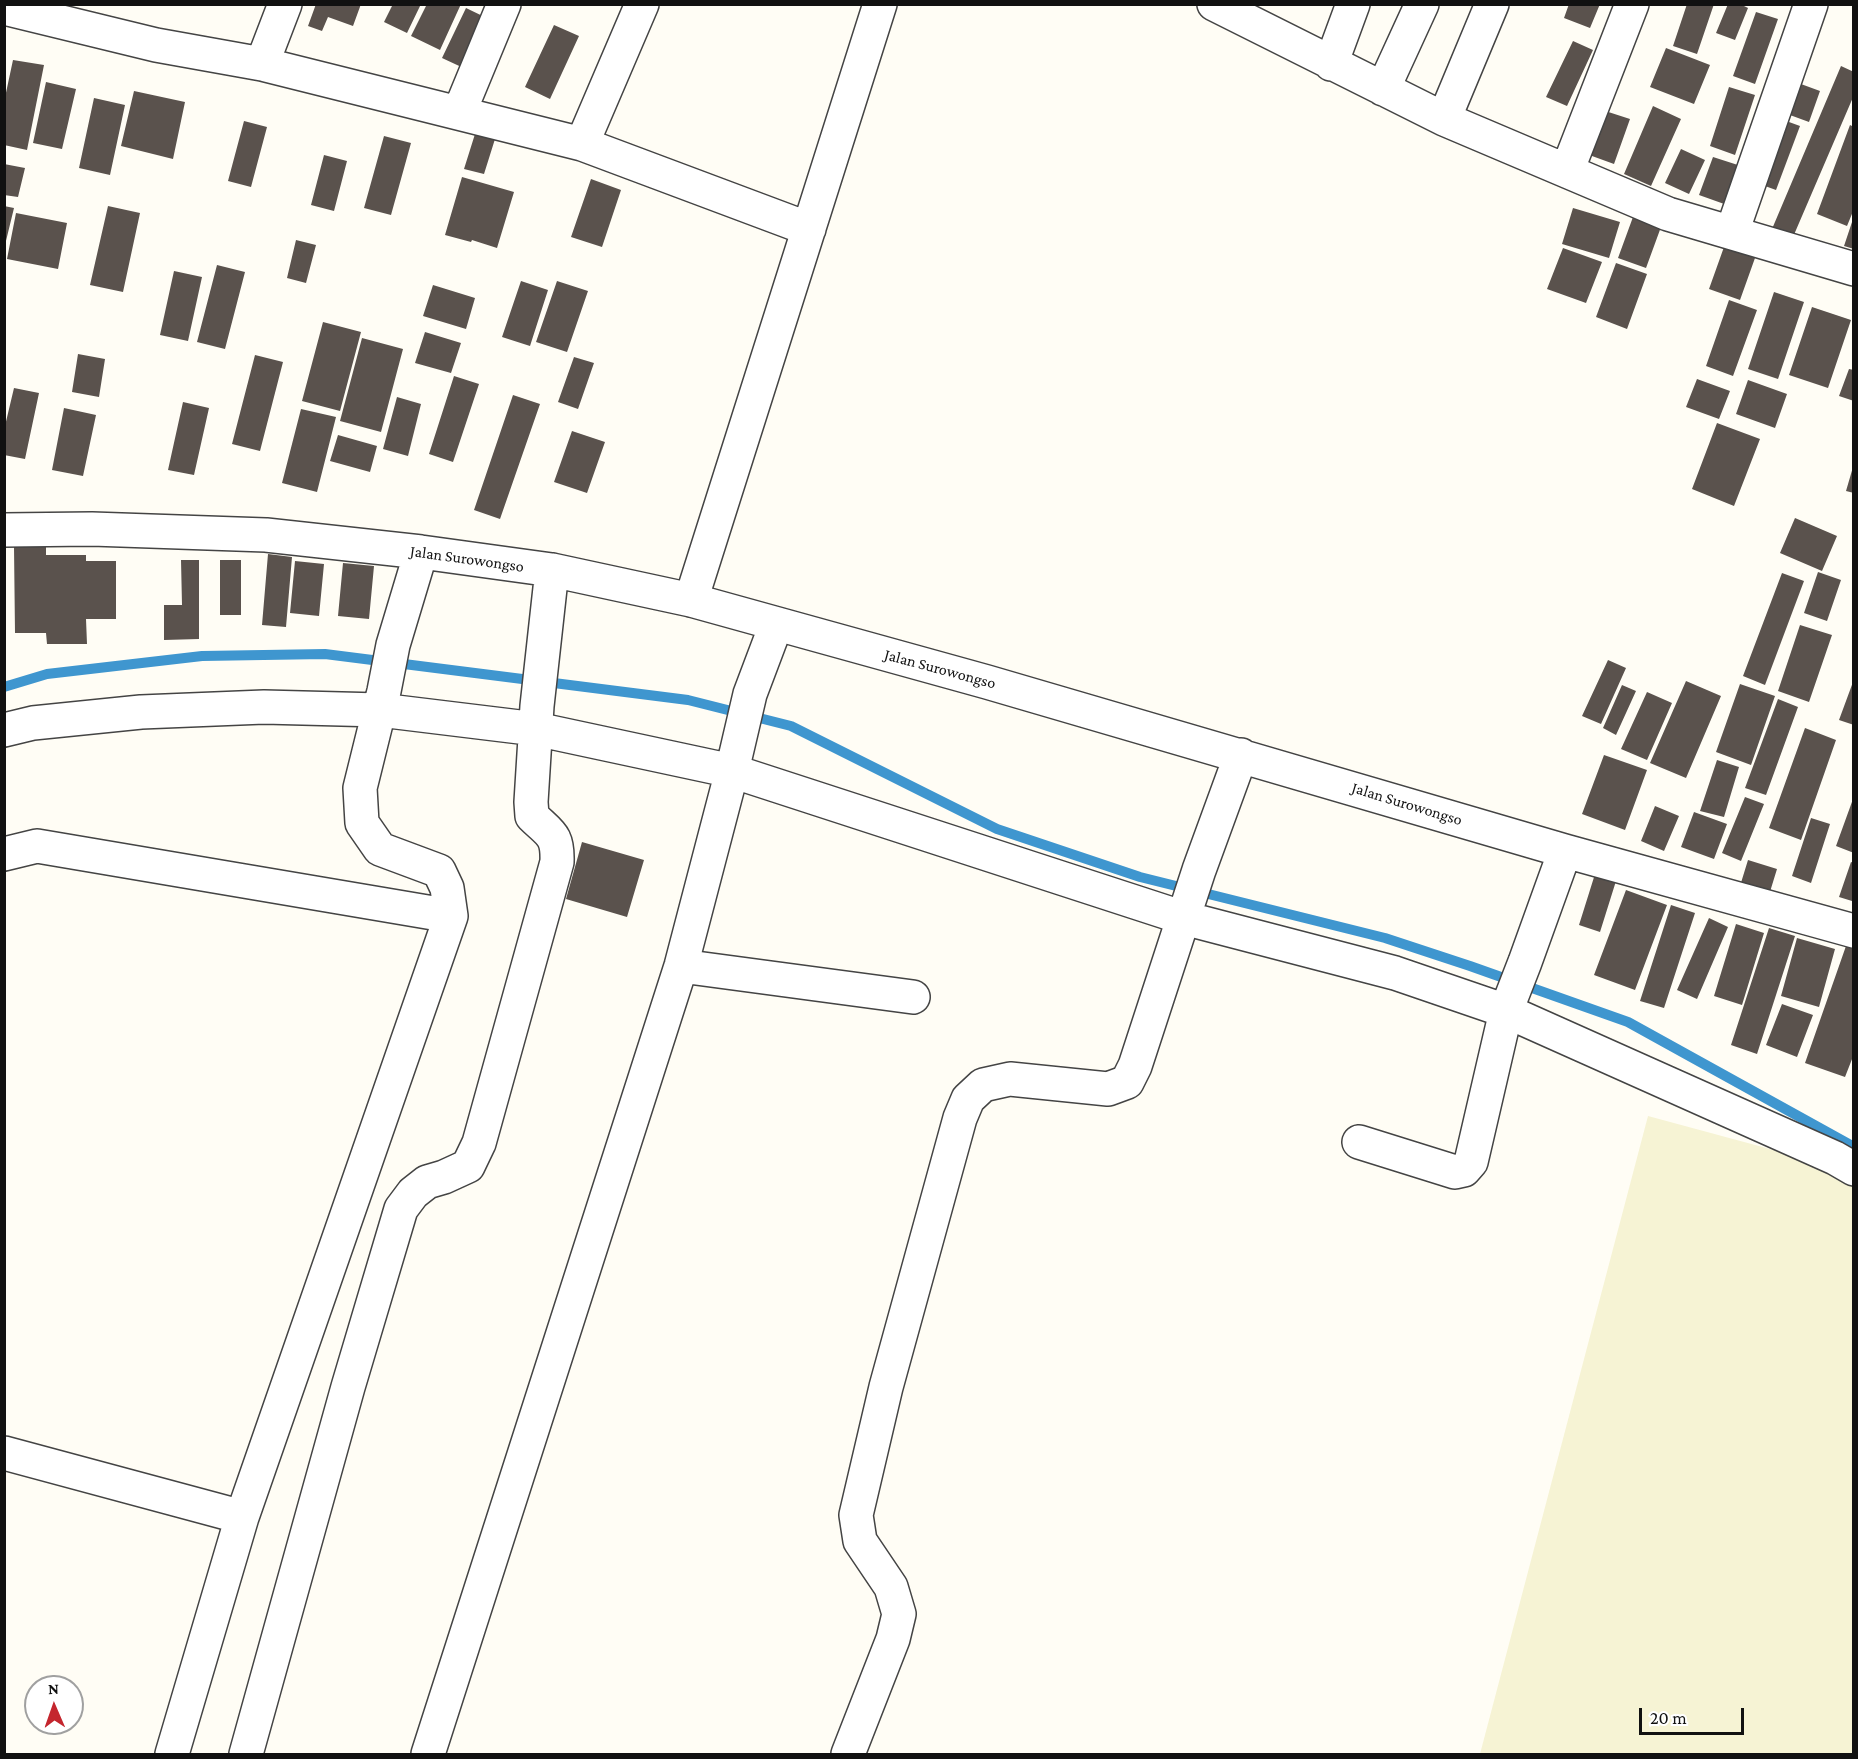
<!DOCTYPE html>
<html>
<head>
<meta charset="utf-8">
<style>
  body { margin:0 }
  #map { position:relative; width:1858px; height:1759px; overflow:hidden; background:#fffdf5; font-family:"Crimson Pro",serif }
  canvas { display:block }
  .frame { position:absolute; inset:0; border:6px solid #111; pointer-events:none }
  .north { position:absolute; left:24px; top:1675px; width:60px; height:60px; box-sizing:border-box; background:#fff; border:2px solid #a0a0a0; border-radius:50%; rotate:358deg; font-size:16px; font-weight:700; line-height:24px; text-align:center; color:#111 }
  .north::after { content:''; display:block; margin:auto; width:21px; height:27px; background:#c4262e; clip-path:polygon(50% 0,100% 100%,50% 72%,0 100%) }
  .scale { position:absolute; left:1639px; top:1708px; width:105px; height:27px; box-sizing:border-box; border:3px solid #111; border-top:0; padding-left:8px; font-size:18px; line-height:21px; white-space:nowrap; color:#111; -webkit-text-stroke:4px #fff; paint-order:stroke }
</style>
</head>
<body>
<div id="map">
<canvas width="1858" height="1759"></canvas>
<div class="frame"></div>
<div class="north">N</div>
<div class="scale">20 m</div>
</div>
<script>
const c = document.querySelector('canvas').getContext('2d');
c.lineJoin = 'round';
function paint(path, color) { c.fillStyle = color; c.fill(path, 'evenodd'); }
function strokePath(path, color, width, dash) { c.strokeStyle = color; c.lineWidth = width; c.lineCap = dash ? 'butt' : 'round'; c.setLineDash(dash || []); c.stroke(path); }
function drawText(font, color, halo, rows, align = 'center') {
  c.font = font + ' "Crimson Pro",serif'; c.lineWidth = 6; c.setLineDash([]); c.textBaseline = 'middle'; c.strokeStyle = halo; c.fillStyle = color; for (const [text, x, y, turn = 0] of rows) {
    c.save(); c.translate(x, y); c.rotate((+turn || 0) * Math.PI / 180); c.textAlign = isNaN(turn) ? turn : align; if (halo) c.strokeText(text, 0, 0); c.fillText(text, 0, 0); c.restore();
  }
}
paint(new Path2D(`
  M 1648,1116 L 1829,1165 L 1853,1179 L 1853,1754 L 1480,1754 Z`), '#f6f3d4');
strokePath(new Path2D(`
  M 4,687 L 47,674 L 202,656 L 325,654 L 688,700 L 791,726 L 997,829 L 1140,877 L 1385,938 L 1470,966 L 1628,1022 L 1854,1147`), '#3f96cf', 10);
paint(new Path2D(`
  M 316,4 L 361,4 L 353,26 L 328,17 L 322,31 L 308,26 Z
  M 393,4 L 421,4 L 407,33 L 384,22 Z
  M 427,4 L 461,4 L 440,50 L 411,36 Z
  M 1569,4 L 1600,4 L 1590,28 L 1564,18 Z
  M 1687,4 L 1714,4 L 1697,54 L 1673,46 Z
  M 1728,4 L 1740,4 L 1748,8 L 1735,40 L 1716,33 Z
  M 466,8 L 493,21 L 470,71 L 442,58 Z
  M 1756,12 L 1778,19 L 1755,84 L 1733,76 Z
  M 554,25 L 579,36 L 550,99 L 525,87 Z
  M 1573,41 L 1593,50 L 1567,106 L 1546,97 Z
  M 1666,48 L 1710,65 L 1694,104 L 1650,87 Z
  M 13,60 L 44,65 L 27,150 L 4,145 L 4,102 Z
  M 1841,66 L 1854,72 L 1854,95 L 1793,237 L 1772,229 Z
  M 1790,80 L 1820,91 L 1809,122 L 1779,111 Z
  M 46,82 L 76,89 L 62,149 L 33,143 Z
  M 1729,87 L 1755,95 L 1735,155 L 1710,146 Z
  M 134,91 L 185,102 L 173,159 L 121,146 Z
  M 94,98 L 125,105 L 110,175 L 79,168 Z
  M 1653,106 L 1681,119 L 1651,186 L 1624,174 Z
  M 1596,108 L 1630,119 L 1614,164 L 1581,152 Z
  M 1778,118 L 1800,126 L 1776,190 L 1754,182 Z
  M 244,121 L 267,127 L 251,187 L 228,181 Z
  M 1850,125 L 1854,127 L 1854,209 L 1847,226 L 1817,214 Z
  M 475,134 L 495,139 L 484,174 L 464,169 Z
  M 384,136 L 411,143 L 391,215 L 364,208 Z
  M 1681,149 L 1705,160 L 1689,194 L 1665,183 Z
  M 324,155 L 347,161 L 334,211 L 311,205 Z
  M 1713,157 L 1741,166 L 1727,205 L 1699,195 Z
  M 4,164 L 25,168 L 18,197 L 4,195 Z
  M 462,177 L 514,192 L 497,248 L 472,240 L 471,242 L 445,235 Z
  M 591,179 L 621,190 L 602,247 L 571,237 Z
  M 4,206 L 14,208 L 5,245 L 4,245 Z
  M 108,206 L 140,213 L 123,292 L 90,285 Z
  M 1573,208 L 1620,222 L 1609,258 L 1562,244 Z
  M 16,213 L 67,223 L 58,269 L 7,259 Z
  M 1633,217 L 1661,227 L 1646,268 L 1618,258 Z
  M 1853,219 L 1854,219 L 1854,249 L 1844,246 Z
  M 296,240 L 316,245 L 306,283 L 287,278 Z
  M 1724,247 L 1755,258 L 1740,300 L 1709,289 Z
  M 1563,248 L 1602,262 L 1586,303 L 1547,289 Z
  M 1616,263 L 1647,274 L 1627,329 L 1596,317 Z
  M 217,265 L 245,272 L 225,349 L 197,342 Z
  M 174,271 L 202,277 L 188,341 L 160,335 Z
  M 521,281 L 548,290 L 530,346 L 502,337 Z
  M 557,281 L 588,291 L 567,352 L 536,342 Z
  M 433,285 L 475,298 L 466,329 L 423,316 Z
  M 1774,292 L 1804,302 L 1778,379 L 1748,369 Z
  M 1729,300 L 1757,310 L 1733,376 L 1706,366 Z
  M 1812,307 L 1851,320 L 1828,388 L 1789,375 Z
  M 323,322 L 361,332 L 340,411 L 302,401 Z
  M 425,332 L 461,343 L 451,373 L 415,363 Z
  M 362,338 L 403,349 L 381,432 L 340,421 Z
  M 78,354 L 105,359 L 99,397 L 72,392 Z
  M 255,355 L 283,362 L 260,451 L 232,444 Z
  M 574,357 L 594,363 L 578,409 L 558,402 Z
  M 1849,369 L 1854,370 L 1854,401 L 1839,396 Z
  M 454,376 L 479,384 L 453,462 L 429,454 Z
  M 1697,379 L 1730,391 L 1719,419 L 1686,407 Z
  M 1748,380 L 1787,394 L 1775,428 L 1736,414 Z
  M 14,388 L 39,393 L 25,459 L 4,455 L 4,430 Z
  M 513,395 L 540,404 L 500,519 L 474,510 Z
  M 397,397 L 421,404 L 408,456 L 383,449 Z
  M 183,402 L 209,408 L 194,475 L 168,470 Z
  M 64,408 L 96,415 L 83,476 L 52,470 Z
  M 301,409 L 336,417 L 317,492 L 282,483 Z
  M 1717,423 L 1760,439 L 1734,506 L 1692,489 Z
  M 572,431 L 605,442 L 587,493 L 554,482 Z
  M 338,435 L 377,446 L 370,472 L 330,461 Z
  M 1853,467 L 1854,467 L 1854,493 L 1846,491 Z
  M 1795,518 L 1837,536 L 1822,571 L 1780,553 Z
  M 14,547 L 46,547 L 46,555 L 86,555 L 86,561 L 116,561 L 116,619 L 86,619 L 87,644 L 47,644 L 46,633 L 15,633 Z
  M 268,554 L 292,557 L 286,627 L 262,625 Z
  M 181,560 L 199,560 L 199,639 L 164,640 L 164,605 L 182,605 Z
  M 220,560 L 241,560 L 241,615 L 220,615 Z
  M 295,561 L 324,564 L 319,616 L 290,613 Z
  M 343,563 L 374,566 L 369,619 L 338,616 Z
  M 1818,572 L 1841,580 L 1827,621 L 1804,613 Z
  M 1782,573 L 1804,581 L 1765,685 L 1743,676 Z
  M 1800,625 L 1832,635 L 1809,702 L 1778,691 Z
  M 1608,660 L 1626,668 L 1601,724 L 1582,716 Z
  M 1686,681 L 1721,696 L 1686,778 L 1650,763 Z
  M 1853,682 L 1854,682 L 1854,725 L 1839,720 Z
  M 1740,684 L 1775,696 L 1751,765 L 1716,752 Z
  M 1622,685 L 1636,691 L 1616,735 L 1603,728 Z
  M 1647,692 L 1672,703 L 1647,760 L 1621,749 Z
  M 1778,699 L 1798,707 L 1766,795 L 1745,788 Z
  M 1805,728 L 1836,740 L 1801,840 L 1769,828 Z
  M 1604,755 L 1647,770 L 1625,830 L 1582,814 Z
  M 1717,760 L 1739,767 L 1724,817 L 1700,811 Z
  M 1745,797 L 1764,804 L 1741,861 L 1722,853 Z
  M 1853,799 L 1854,799 L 1854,853 L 1836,846 Z
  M 1655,806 L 1679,816 L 1664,851 L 1641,841 Z
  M 1694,812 L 1727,824 L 1714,859 L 1681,847 Z
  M 1811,818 L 1830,824 L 1811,883 L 1792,876 Z
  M 582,842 L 644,860 L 627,917 L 566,899 Z
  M 1748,860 L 1777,869 L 1769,895 L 1740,886 Z
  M 1851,862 L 1854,863 L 1852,901 L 1839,897 Z
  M 1595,874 L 1616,881 L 1600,932 L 1579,925 Z
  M 1626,890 L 1667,905 L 1635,990 L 1594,975 Z
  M 1671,905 L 1695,913 L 1664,1008 L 1640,1001 Z
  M 1709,918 L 1728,927 L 1697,999 L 1677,990 Z
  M 1736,924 L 1764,933 L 1742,1005 L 1714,996 Z
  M 1769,928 L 1795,936 L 1757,1054 L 1731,1045 Z
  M 1797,938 L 1835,949 L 1819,1007 L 1781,996 Z
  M 1846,946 L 1854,949 L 1854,1054 L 1845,1077 L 1805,1063 Z
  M 1782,1004 L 1813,1015 L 1797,1057 L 1766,1045 Z`), '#5a524d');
const minor = new Path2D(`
  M 1214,4 L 1444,119 L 1668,214 L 1854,269
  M 4,8 L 156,45 L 262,64 L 582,144 L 809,229
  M 262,64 L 285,4
  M 1331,64 L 1353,4
  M 1383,89 L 1422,4
  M 459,113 L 504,4
  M 1444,119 L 1492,4
  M 582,144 L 642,4
  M 1567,171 L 1632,4
  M 1732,232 L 1811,4
  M 4,530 L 92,529 L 266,535 L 421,552 L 552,570 L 691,600 L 987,682 L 1565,851 L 1854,931
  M 691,600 L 880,4
  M 4,730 L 33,723 L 141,712 L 264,707 L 380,710 L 536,729 L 732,771 L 1184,918 L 1395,973 L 1506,1011 L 1835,1158 L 1854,1169
  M 4,854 L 37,846 L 451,916
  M 681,966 L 913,997
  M 1359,1142 L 1455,1172 L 1464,1170 L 1471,1162 L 1506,1011 L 1525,962 L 1565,851
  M 4,1453 L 242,1517
  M 172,1754 L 242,1517 L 451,916 L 447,888 L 439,871 L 380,849 L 362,823 L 360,788 L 384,691 L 393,645 L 421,552
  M 246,1754 L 348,1387 L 401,1209 L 413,1193 L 427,1182 L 444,1177 L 468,1166 L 479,1143 L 557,862 C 558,834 550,834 532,816 L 531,802 L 537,706 L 552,570
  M 428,1754 L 681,966 L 732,771 L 750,694 L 776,625
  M 848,1754 L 893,1639 L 899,1614 L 891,1587 L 860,1541 L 856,1515 L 886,1387 L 960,1118 L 968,1099 L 983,1085 L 1010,1079 L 1108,1089 L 1127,1082 L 1135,1066 L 1199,870 L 1241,755`);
strokePath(minor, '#444', 36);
strokePath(minor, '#fff', 33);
drawText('16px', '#111', '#fff', [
  ["Jalan Surowongso",467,559,8],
  ["Jalan Surowongso",940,669,15],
  ["Jalan Surowongso",1407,804,17]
]);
</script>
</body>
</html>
